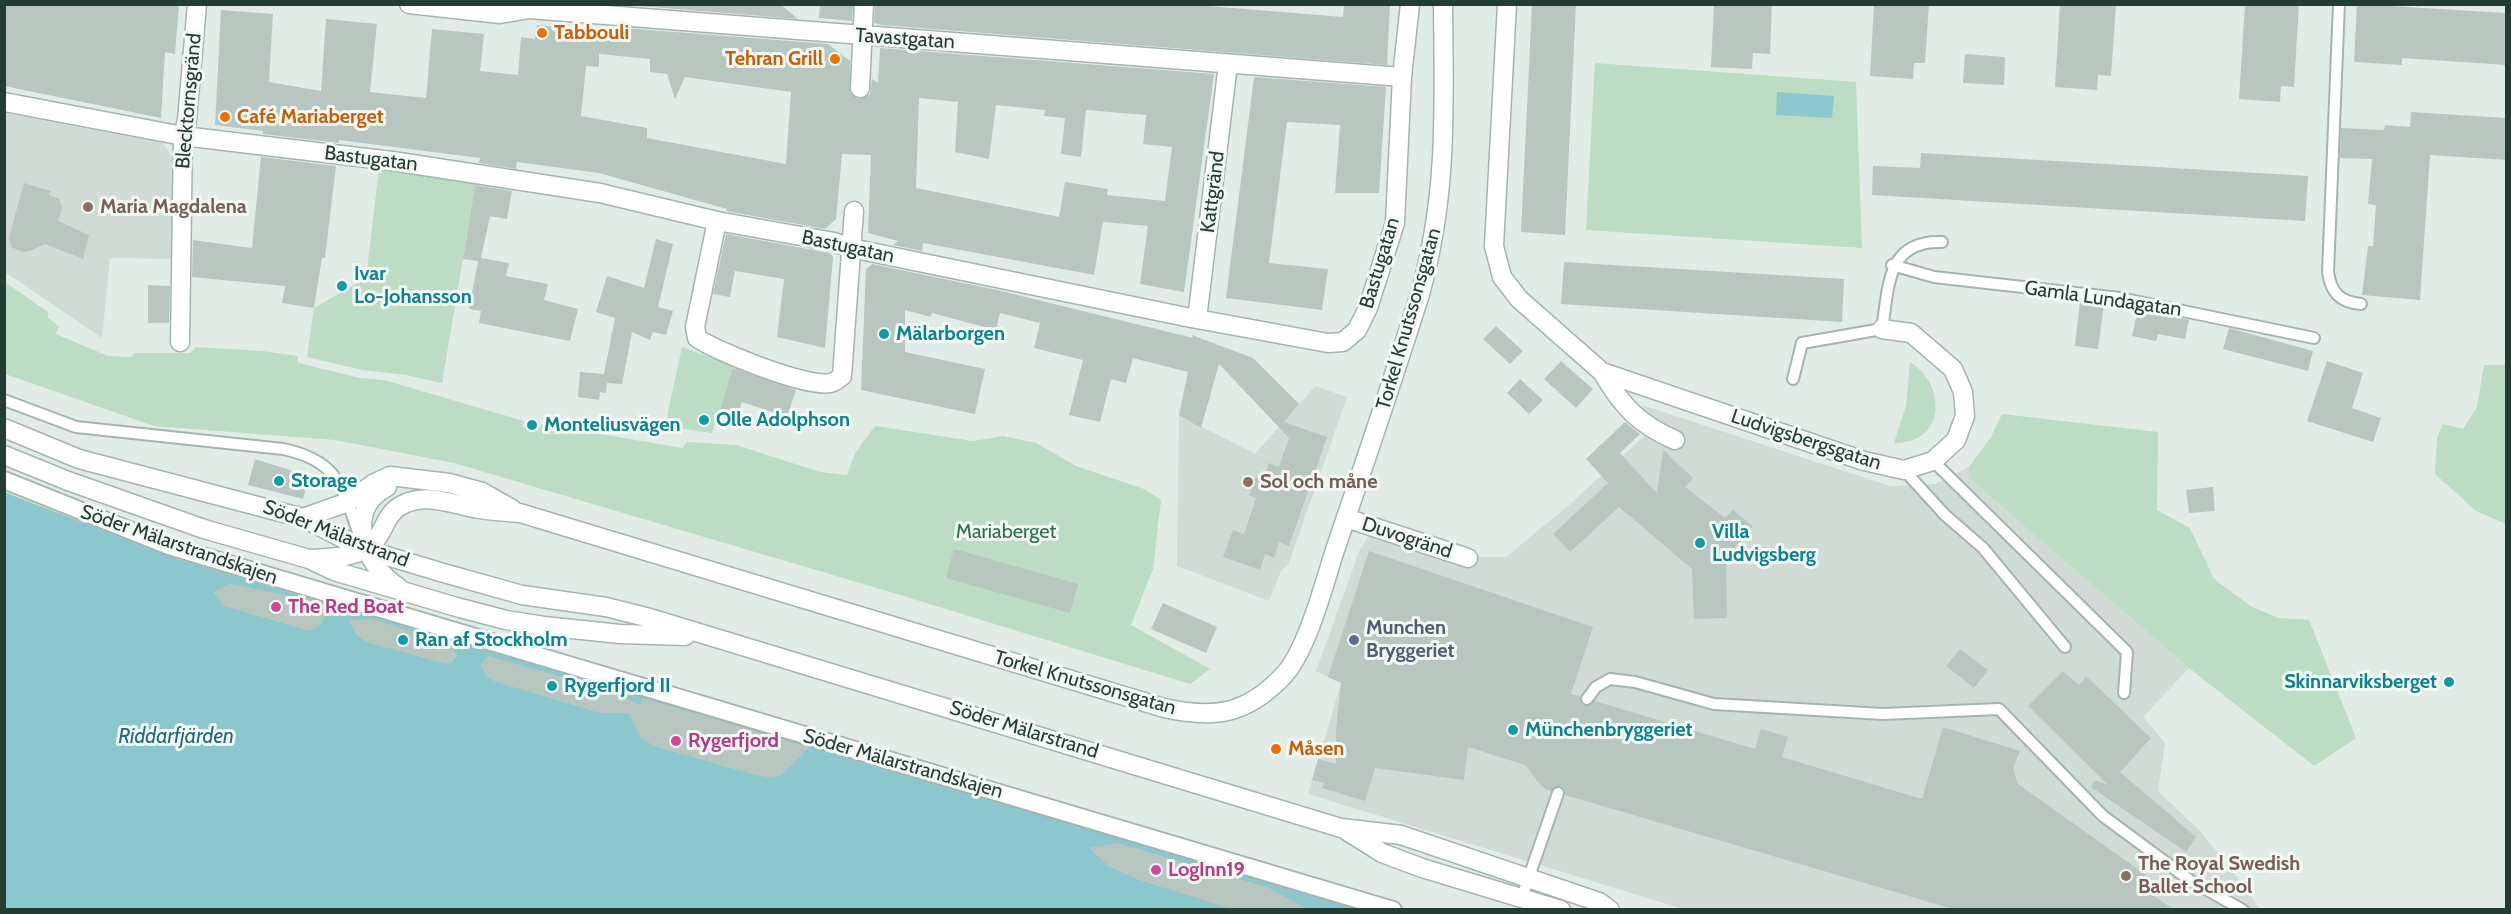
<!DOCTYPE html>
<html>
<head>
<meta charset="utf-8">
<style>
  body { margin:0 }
  #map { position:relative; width:2511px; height:914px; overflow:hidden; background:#e2ece7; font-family:Cabin,sans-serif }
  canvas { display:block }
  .frame { position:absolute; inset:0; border:6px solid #233c34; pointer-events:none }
</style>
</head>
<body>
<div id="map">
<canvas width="2511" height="914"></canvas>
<div class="frame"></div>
</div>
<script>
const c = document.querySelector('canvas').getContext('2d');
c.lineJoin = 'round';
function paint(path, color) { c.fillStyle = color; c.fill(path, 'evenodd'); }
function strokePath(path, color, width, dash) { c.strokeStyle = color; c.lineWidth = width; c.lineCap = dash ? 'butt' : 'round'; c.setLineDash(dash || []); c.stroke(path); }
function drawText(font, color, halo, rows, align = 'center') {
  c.font = font + ' Cabin,sans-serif'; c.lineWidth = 6; c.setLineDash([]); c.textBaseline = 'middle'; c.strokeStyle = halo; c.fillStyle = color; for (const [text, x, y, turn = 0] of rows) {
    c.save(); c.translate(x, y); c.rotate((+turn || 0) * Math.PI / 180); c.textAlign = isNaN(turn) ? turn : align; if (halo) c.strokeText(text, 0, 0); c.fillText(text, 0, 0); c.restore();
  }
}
paint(new Path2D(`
  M 4,113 L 163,143 L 172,157 L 172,259 L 110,258 L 102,338 L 5,272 Z
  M 1315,386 L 1347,397 L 1289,563 L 1281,571 L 1269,601 L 1177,566 L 1179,415 L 1255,454 Z
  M 1642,405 L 1890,486 L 1935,484 L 1969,467 L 1971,480 L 2189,668 L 2143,717 L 2165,743 L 2158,791 L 2200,831 L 2250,893 L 2259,909 L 1683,909 L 1308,794 L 1341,683 L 1316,671 L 1360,549 L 1376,526 L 1469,557 L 1506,557 L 1569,505 L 1650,431 Z`), '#d1dbd6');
paint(new Path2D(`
  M 1595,63 L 1856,82 L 1862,248 L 1586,230 Z
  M 379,169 L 476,180 L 442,383 L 406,375 L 363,370 L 307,357 L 314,308 L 366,278 Z
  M 5,282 L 48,312 L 48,318 L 59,326 L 56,334 L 108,356 L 131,357 L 134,353 L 190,353 L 196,347 L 262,351 L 298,356 L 298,363 L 360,378 L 384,380 L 524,421 L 522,427 L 538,431 L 541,424 L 682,448 L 687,442 L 736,445 L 820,472 L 847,475 L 855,453 L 875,426 L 973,441 L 1003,436 L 1036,443 L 1076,466 L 1144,489 L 1161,500 L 1153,569 L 1131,625 L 1210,669 L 1190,684 L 897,594 L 454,463 L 335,440 L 154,426 L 5,374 Z
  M 682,347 L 734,366 L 712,433 L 665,426 Z
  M 1910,362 C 1948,386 1945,444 1894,443 L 1906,406 Z
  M 2484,365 L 2506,365 L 2506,524 L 2476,511 L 2435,474 L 2437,438 L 2443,424 L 2463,429 L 2477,407 Z
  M 2002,414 L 2158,432 L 2157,510 L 2190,528 L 2214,579 L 2252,607 L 2279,618 L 2309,620 L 2356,738 L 2314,766 L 2189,668 L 1971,480 L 1969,467 L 1991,437 Z`), '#bcdcc3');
paint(new Path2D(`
  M 1777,92 L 1834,96 L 1832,118 L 1776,115 Z
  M 4,492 L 178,559 L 1359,909 L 5,909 Z`), '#8dc7ce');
paint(new Path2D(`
  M 4,4 L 179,4 L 175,54 L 165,52 L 161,118 L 4,86 Z
  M 616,4 L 780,4 L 798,19 Z
  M 820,4 L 853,4 L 852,21 L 819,18 Z
  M 875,4 L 1184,4 L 1343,17 L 1344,4 L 1390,4 L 1387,65 L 882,25 L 874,23 Z
  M 1532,4 L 1576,4 L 1565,235 L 1521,232 Z
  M 1714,4 L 1772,4 L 1770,54 L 1753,53 L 1752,69 L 1711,67 Z
  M 1874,4 L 1929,4 L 1925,63 L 1914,63 L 1913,79 L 1870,76 Z
  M 2060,4 L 2116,4 L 2111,76 L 2098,75 L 2097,90 L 2055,87 Z
  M 2245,4 L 2299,4 L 2294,87 L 2281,86 L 2280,102 L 2239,99 Z
  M 2357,4 L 2506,13 L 2506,65 L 2402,58 L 2402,65 L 2354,62 Z
  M 221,10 L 273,14 L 269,82 L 321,91 L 326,19 L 377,24 L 370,92 L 426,98 L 432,29 L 484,34 L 480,71 L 518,75 L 521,37 L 535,39 L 537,25 L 599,31 L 599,26 L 828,44 L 850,61 L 850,93 L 859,99 L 870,94 L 872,79 L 878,83 L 880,48 L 1214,74 L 1184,292 L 1140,284 L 1148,226 L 1103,222 L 1094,275 L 923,243 L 922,251 L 893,245 L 898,241 L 868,233 L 871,155 L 842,154 L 836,219 L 825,229 L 726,211 L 727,209 L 599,173 L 517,162 L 516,169 L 479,163 L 480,158 L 339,140 L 339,143 L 263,134 L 263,131 L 215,125 ZM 599,54 L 650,59 L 650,72 L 667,74 L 675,99 L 685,77 L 791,92 L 786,164 L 647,138 L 647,128 L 581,116 L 586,66 L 599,67 ZM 919,98 L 958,102 L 955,152 L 989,159 L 996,105 L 1045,110 L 1044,116 L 1065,118 L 1061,154 L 1081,157 L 1086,110 L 1146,115 L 1143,144 L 1172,147 L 1165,201 L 1107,195 L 1108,189 L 1065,182 L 1059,217 L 916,188 Z
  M 1965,54 L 2005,57 L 2004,85 L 1963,83 Z
  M 1254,77 L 1386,87 L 1379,193 L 1335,193 L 1340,125 L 1287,122 L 1269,263 L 1328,269 L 1322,310 L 1226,298 Z
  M 2411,112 L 2506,118 L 2506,160 L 2430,155 L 2420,300 L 2362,295 L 2368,246 L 2373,246 L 2376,205 L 2368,204 L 2372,159 L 2340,158 L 2341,128 L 2384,130 L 2385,125 L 2410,127 Z
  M 1921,153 L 2308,176 L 2305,221 L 1872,195 L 1873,166 L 1920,168 Z
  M 261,157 L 336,166 L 325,258 L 322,258 L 314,308 L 282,303 L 285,286 L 192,277 L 193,240 L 252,248 Z
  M 24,183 L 51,191 L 49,195 L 59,199 L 62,208 L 58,221 L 89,235 L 83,259 L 45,244 L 30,251 L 22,252 L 11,247 L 9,237 Z
  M 475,185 L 512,191 L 507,219 L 490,216 L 481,258 L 509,263 L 506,276 L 548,284 L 544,300 L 578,309 L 570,341 L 479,323 L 481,311 L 469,309 L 478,261 L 463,259 Z
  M 726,234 L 830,253 L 833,257 L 825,348 L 777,337 L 784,279 L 735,271 L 730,297 L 713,294 Z
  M 656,239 L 673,244 L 658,307 L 673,311 L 666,335 L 653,332 L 650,340 L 632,332 L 622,384 L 607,383 L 606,393 L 600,392 L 599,400 L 578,397 L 580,372 L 604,374 L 615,318 L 596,312 L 607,276 L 644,288 Z
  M 1564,262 L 1844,279 L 1842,322 L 1561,304 Z
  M 872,264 L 997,290 L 1193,338 L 1192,335 L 1253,358 L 1299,404 L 1284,422 L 1327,437 L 1289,546 L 1279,542 L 1274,558 L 1265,554 L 1260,570 L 1223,557 L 1233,530 L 1244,534 L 1256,498 L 1249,495 L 1256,477 L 1263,480 L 1269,463 L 1279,467 L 1289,438 L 1219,364 L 1201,428 L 1179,415 L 1188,372 L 1133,358 L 1126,383 L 1111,379 L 1100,422 L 1069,415 L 1083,360 L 1034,348 L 1040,323 L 1000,313 L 996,330 L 932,313 L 931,317 L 905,310 L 905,352 L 985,369 L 975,414 L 861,390 L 866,269 Z
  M 148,285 L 170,286 L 169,323 L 148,323 Z
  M 2080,301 L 2104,304 L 2098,349 L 2075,346 Z
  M 2138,309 L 2189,320 L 2185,339 L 2158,334 L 2156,341 L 2132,336 Z
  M 1496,326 L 1523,351 L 1510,364 L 1483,339 Z
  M 2229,328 L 2313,351 L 2308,371 L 2223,349 Z
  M 1561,361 L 1593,389 L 1576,408 L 1544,379 Z
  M 2327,361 L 2363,373 L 2352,408 L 2381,418 L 2373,442 L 2307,421 Z
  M 733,368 L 796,390 L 787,417 L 742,402 L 738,415 L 720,409 Z
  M 1520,379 L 1543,400 L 1529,414 L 1507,393 Z
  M 1625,422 L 1640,434 L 1620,453 L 1657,493 L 1663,450 L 1693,478 L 1685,487 L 1725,518 L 1733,510 L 1753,526 L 1726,557 L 1727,618 L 1694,619 L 1692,569 L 1619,507 L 1570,552 L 1553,534 L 1608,483 L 1586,459 Z
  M 255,459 L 309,476 L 303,499 L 248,485 Z
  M 2213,487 L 2215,511 L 2189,513 L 2186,490 Z
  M 954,549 L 1078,584 L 1070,613 L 946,578 Z
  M 1369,551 L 1593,627 L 1571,694 L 1580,696 L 1580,702 L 1586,706 L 1595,701 L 1755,749 L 1761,729 L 1788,737 L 1782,757 L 1922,799 L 1943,727 L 2020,751 L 2013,768 L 2018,784 L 2153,880 L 2145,890 L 2173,909 L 1953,909 L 1565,795 L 1564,789 L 1560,786 L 1551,791 L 1543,788 L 1525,765 L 1468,747 L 1464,780 L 1375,768 L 1365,801 L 1322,788 L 1324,783 L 1312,780 L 1318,759 L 1336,764 L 1336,730 L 1341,683 L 1328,677 Z
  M 230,584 L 316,601 L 324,609 L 325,617 L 321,625 L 309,631 L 225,606 L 213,592 Z
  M 1163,603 L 1217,627 L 1206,653 L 1151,629 Z
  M 372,619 L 452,644 L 457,656 L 452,662 L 446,664 L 366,642 L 356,634 L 349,620 Z
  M 1960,649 L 1988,670 L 1974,688 L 1946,666 Z
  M 488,656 L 607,690 L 640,705 L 642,698 L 810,747 L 781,775 L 773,778 L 755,775 L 654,746 L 641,738 L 628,713 L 600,713 L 496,682 L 486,676 L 481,664 Z
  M 2063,671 L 2079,685 L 2086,676 L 2151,738 L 2120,772 L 2196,837 L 2186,852 L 2091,787 L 2095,780 L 2108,785 L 2028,706 Z
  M 1118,843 L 1269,888 L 1308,909 L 1232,909 L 1139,880 L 1110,867 L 1089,848 Z`), '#b8c6c0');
const service = new Path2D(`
  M 2339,4 L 2328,272 C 2331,293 2340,302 2361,304
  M 1892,265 L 1934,277 L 2120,298 L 2314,338
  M 1793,379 L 1802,343 L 1882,329 C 1889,287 1886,240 1942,242
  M 4,400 L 76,427 L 283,449 C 336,460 342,484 358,532
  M 1933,461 L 2127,652 L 2124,693
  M 1904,470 L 1945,515 L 1983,548 L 2065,647
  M 1587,699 L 1596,687 L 1610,679 L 1635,682 L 1714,704 L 1883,714 L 1999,709 L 2103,816 L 2191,881 L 2243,910
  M 1522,897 L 1558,793`);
const pedestrian = new Path2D(`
  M 4,480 L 169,546 L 1393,910`);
const minor = new Path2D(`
  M 409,4 L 500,14 L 529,9 L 1402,77
  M 1507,4 L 1494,246 L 1502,277 L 1519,299 L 1602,372 L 1864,461 L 1904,470 L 1933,461 L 1956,440 L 1965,416 L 1963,392 L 1953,369 L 1911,333 L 1882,329
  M 860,88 L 864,4
  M 4,102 L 183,136 L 392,161 L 600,193 L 717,221 L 834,242 L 851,248 L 1186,317 L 1328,343 L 1343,342 L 1357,330 L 1368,308 L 1395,223 L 1402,77 L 1410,4
  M 717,221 L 695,327 L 697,338 C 717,352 808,388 830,383 C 834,383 839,378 842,376 L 854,211
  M 1197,319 L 1228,64
  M 180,342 L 183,136 L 187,120 L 197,4
  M 1602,372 C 1622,406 1638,424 1675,440
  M 1346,518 L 1468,558`);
const tertiary = new Path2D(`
  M 4,428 L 79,459 L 303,518 L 364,549 L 440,572 L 522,595 L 606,607 L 650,618 L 1341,828 L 1401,835 L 1599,902 L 1610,910
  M 4,455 L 68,481 L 204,529 L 309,559 L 334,571 L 460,608 L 506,620 L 544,626 L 620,634 L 685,636
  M 387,487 C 343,510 364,565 398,587
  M 303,518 L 348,502 L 373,484 L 390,476 L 449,483 L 482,492 L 512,509
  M 309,559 C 329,558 360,558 374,542 C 385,530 386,513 402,505 C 427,492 454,505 479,509 C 492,511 506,512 520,513 L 1164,708 C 1214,719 1246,715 1283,676 C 1307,651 1324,584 1335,550 C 1364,465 1393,380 1420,294 C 1448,195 1444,106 1443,4
  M 1347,831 L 1382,853 L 1422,868 L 1561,910`);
strokePath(service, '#a5b4ae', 14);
strokePath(pedestrian, '#a5b4ae', 20);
strokePath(minor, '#a5b4ae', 21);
strokePath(tertiary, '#a5b4ae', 21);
strokePath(service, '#fff', 10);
strokePath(pedestrian, '#fff', 16);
strokePath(minor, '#fff', 18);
strokePath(tertiary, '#fff', 18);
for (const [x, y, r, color] of [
  [542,33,6,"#e8710a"],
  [835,59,6,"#e8710a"],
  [225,117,6,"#e8710a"],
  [88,207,6,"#8d6e63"],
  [342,286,6,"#0f9aa8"],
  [884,334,6,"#0f9aa8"],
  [704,420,6,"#0f9aa8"],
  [532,425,6,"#0f9aa8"],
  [279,481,6,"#0f9aa8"],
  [1248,482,6,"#8d6e63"],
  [1700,543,6,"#0f9aa8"],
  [276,607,6,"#d1479c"],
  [403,640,6,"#0f9aa8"],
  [1354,640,6,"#5c6f8a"],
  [2449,682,6,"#0f9aa8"],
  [552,686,6,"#0f9aa8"],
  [1513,730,6,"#0f9aa8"],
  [676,741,6,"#d1479c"],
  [1276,749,6,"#e8710a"],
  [1156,870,6,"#d1479c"],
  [2126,876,6,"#8d6e63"]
]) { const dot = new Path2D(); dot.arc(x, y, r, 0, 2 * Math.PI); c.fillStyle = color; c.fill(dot); strokePath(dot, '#f3f8f5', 2); }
drawText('bold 20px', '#c56008', '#f3f8f5', [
  ["Tabbouli",554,33],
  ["Tehran Grill",823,59,"right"],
  ["Café Mariaberget",237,117],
  ["Måsen",1288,749]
], 'left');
drawText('20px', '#233c34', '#f3f8f5', [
  ["Tavastgatan",905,39,4],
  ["Blecktornsgränd",189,101,-85],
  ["Bastugatan",371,159,7],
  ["Kattgränd",1213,192,-83],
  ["Bastugatan",848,247,12],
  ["Bastugatan",1380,263,-73],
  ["Gamla Lundagatan",2103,299,8],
  ["Torkel Knutssonsgatan",1409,319,-74],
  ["Ludvigsbergsgatan",1806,440,18],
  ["Söder Mälarstrand",336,534,21],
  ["Duvogränd",1407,538,18],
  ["Söder Mälarstrandskajen",179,545,19],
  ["Torkel Knutssonsgatan",1085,683,16],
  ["Söder Mälarstrand",1024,730,17],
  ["Söder Mälarstrandskajen",903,764,16]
]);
drawText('bold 20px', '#785e54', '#f3f8f5', [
  ["Maria Magdalena",100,207],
  ["Sol och måne",1260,482],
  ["The Royal Swedish",2138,864],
  ["Ballet School",2138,887]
], 'left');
drawText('bold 20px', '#0d838f', '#f3f8f5', [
  ["Ivar",354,274],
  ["Lo-Johansson",354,297],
  ["Mälarborgen",896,334],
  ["Olle Adolphson",716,420],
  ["Monteliusvägen",544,425],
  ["Storage",291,481],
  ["Villa",1712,532],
  ["Ludvigsberg",1712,555],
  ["Ran af Stockholm",415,640],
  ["Skinnarviksberget",2437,682,"right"],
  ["Rygerfjord II",564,686],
  ["Münchenbryggeriet",1525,730]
], 'left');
drawText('20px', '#2f7146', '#f3f8f5', [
  ["Mariaberget",1006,532]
]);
drawText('bold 20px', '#b23c85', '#f3f8f5', [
  ["The Red Boat",288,607],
  ["Rygerfjord",688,741],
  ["LogInn19",1168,870]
], 'left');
drawText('bold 20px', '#4e5e75', '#f3f8f5', [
  ["Munchen",1366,628],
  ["Bryggeriet",1366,651]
], 'left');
drawText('italic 21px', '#206b75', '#f3f8f5', [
  ["Riddarfjärden",176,737]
]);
</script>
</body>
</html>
